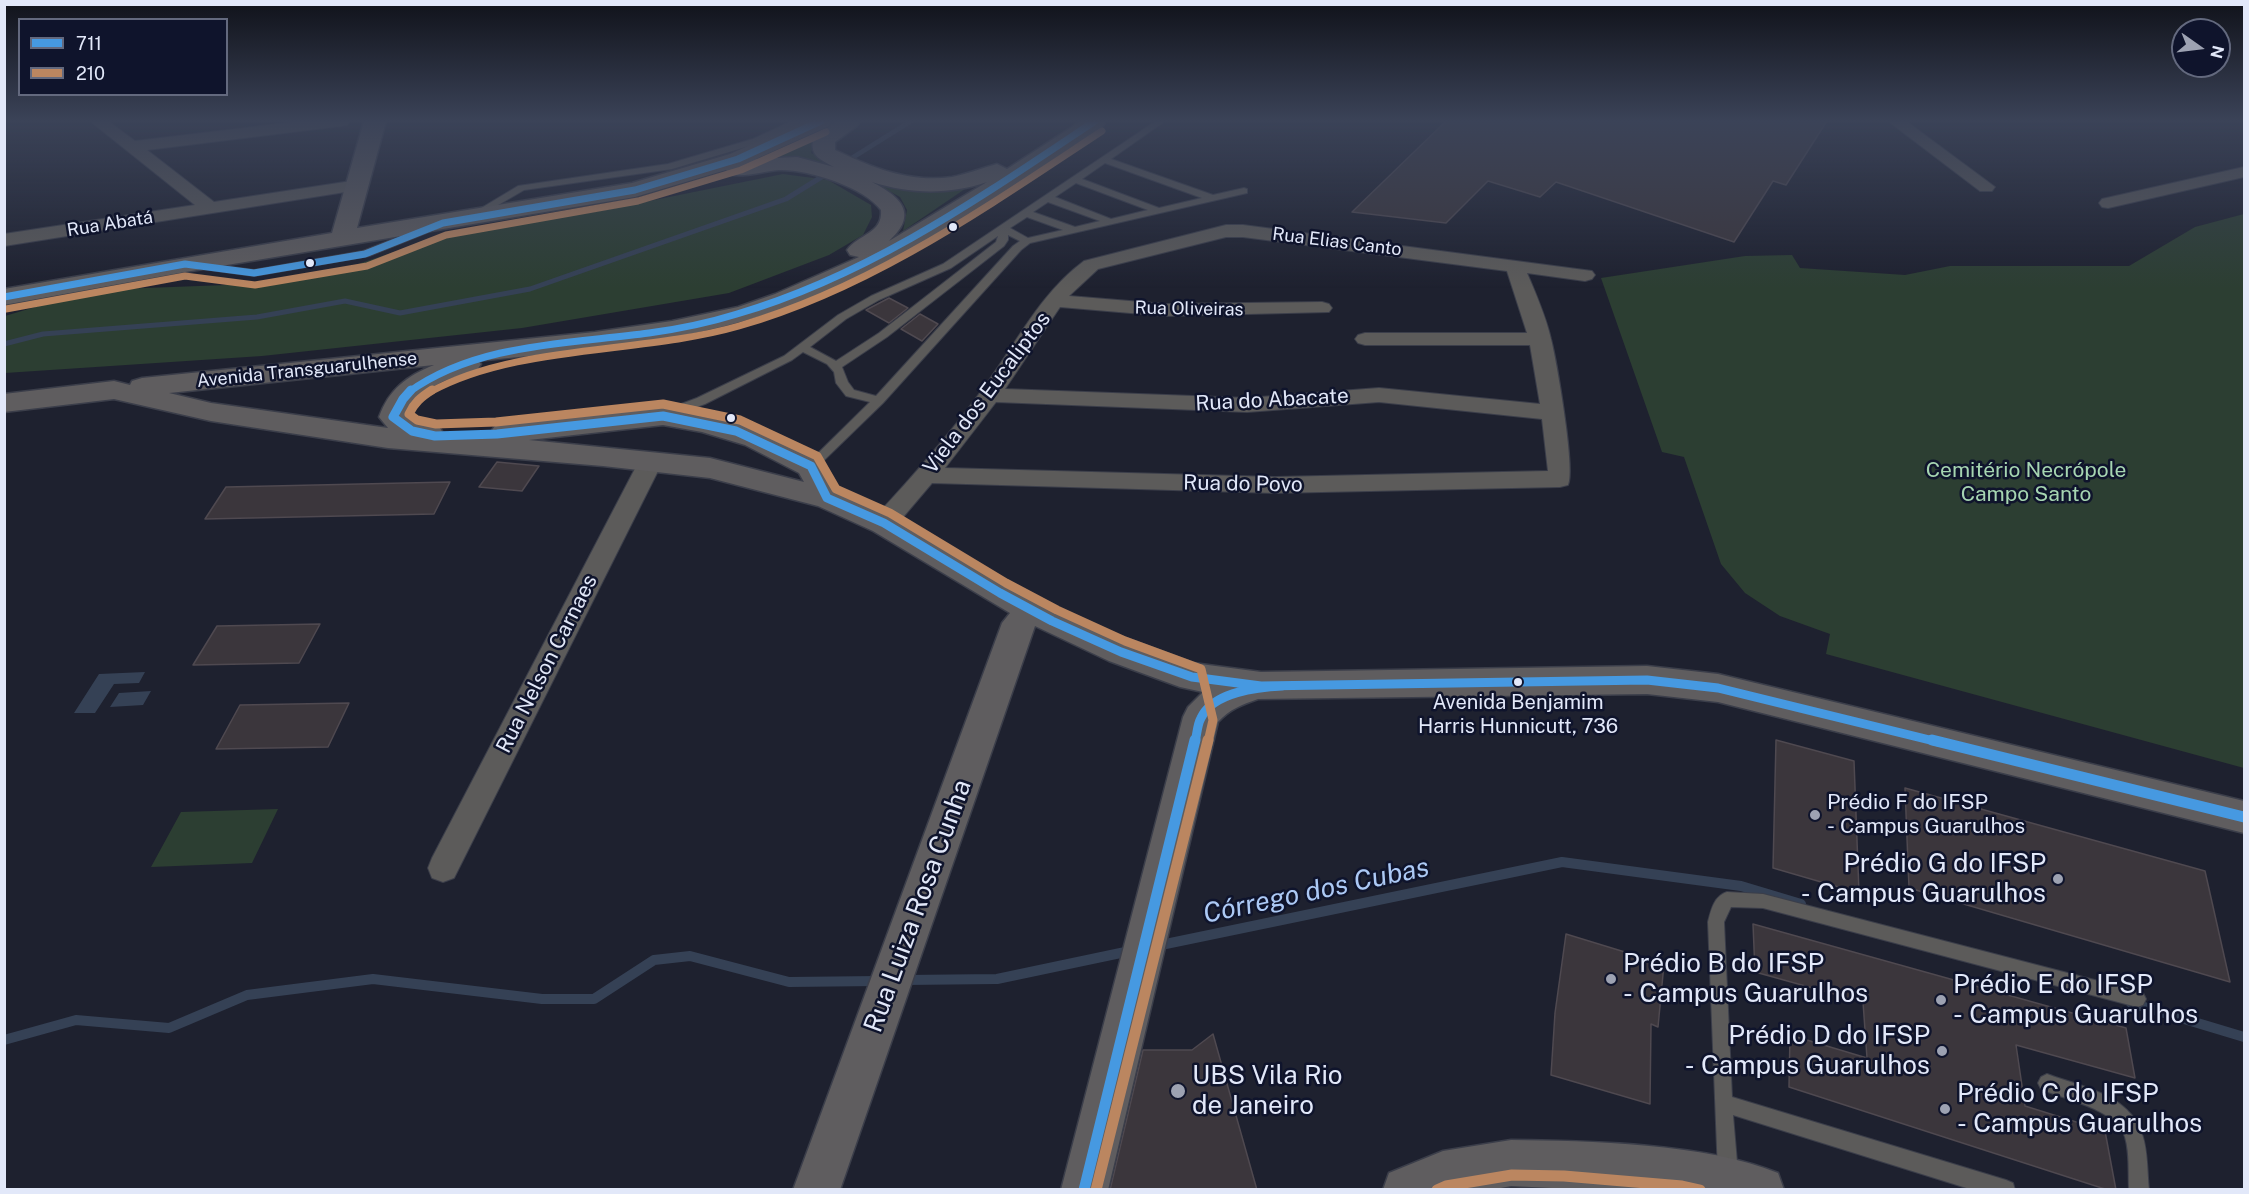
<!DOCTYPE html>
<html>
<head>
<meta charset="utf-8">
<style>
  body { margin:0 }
  #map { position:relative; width:2249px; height:1194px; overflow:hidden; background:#1e212f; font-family:"Public Sans",sans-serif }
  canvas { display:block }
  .frame { position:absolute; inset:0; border:6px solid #e2e8f9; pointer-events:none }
  .legend { position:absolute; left:18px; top:18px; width:210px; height:78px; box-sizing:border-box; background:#0f142c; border:2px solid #63697e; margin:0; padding:8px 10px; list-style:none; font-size:18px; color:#e2e8f9 }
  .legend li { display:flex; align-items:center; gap:12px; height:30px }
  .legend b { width:30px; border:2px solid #63697e }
  .north { position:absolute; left:2171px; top:18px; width:60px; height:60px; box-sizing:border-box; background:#0f142c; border:2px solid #63697e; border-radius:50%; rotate:104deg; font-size:16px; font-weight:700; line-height:24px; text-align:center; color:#e2e8f9 }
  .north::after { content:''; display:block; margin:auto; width:21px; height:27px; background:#9da2b2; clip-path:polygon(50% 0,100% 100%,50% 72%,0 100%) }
</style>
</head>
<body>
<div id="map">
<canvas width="2249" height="1194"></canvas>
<div class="frame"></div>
<ul class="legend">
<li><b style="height:8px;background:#4699e1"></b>711</li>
<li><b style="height:8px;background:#bb8660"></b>210</li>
</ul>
<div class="north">N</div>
</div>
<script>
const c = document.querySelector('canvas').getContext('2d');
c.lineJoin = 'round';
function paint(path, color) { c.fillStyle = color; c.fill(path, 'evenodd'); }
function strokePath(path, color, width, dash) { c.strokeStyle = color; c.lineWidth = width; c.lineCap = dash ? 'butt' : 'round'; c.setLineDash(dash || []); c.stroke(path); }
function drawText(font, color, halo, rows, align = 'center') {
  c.font = font + ' "Public Sans",sans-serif'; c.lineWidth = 5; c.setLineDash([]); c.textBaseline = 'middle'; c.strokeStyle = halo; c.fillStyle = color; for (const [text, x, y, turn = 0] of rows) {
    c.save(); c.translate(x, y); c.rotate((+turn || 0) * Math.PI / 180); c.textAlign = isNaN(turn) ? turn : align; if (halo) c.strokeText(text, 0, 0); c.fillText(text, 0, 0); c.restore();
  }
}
paint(new Path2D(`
  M 832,126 L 816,139 L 811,153 L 881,181 L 907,187 L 965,189 L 903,231 L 907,210 L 900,197 L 878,185 L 804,158 L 776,160 L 741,166 Z
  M 783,174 L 828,180 L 871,205 L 872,217 L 863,235 L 829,255 L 729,293 L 522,328 L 262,356 L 5,373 L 5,316 L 92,290 L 253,284 L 352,266 L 457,231 L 595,212 Z
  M 2244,214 L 2244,768 L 1826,654 L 1830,634 L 1780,616 L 1745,593 L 1721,564 L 1684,457 L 1662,452 L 1601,278 L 1745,256 L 1792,255 L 1800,268 L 1905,275 L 1950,266 L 2129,266 L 2195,227 Z
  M 278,809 L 252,863 L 151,867 L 181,812 Z`), '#2c3e32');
paint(new Path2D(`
  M 145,672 L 139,683 L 114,684 L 95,713 L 74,713 L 99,674 Z
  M 151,691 L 143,705 L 110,707 L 119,693 Z`), '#354155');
strokePath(new Path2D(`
  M 844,163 L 911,121
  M 4,344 L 43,334 L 257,317 L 345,301 L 400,313 L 530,289 L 786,199 L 828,173`), '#354155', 5);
strokePath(new Path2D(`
  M 1156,946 L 1562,862 L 1741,886 L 1801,904
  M 905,980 L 997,979 L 1130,951
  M 2131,1003 L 2244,1037
  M 4,1040 L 76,1020 L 169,1028 L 247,995 L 373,979 L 542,999 L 594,999 L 654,960 L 690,956 L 789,982 L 878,981`), '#354155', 10);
const building = new Path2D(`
  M 1446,121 L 1827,121 L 1786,185 L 1773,181 L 1734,242 L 1556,182 L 1540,197 L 1488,181 L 1446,223 L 1352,212 Z
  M 889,298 L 908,308 L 889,323 L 866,310 Z
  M 920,314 L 938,324 L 922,341 L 901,329 Z
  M 497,462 L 539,466 L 522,491 L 479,487 Z
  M 450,482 L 434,514 L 205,519 L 226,487 Z
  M 320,624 L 299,663 L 193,665 L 217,626 Z
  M 349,703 L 328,747 L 216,749 L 240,705 Z
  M 1776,740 L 1854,761 L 1859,893 L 1773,868 Z
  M 1905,788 L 2205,871 L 2230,982 L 1909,888 Z
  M 1753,924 L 2126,1028 L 2135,1078 L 2016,1045 L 2025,1106 L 2105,1131 L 2116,1190 L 2108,1190 L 1789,1087 L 1790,1035 L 1867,1058 L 1863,1002 L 1755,972 Z
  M 1566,934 L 1664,964 L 1658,1027 L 1651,1024 L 1650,1104 L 1551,1075 L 1555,1013 Z
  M 1213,1034 L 1257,1190 L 1110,1190 L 1143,1050 L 1192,1050 Z`);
paint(building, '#3b363c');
strokePath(building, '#4f4950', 1.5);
const lane = new Path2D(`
  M 792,121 L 802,121 L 759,143 L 672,169 L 524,190 L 476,218 L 468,216 L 518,186 L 668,164 L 753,139 Z
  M 1156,121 L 1165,121 L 1111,159 L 1213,195 L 1244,188 L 1247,189 L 1247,193 L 1030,243 L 1021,250 L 883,403 L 815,469 L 807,469 L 805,466 L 870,402 L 846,396 L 836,383 L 834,372 L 827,364 L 803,352 L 792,360 L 705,404 L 664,419 L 658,415 L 660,412 L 697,398 L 784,356 L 838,315 L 871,296 L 943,264 ZM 1105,163 L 1202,198 L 1159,208 L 1082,179 ZM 1076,183 L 1148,210 L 1111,219 L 1055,197 ZM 1048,202 L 1100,221 L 1075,227 L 1033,212 ZM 1027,217 L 1063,230 L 1028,238 L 1010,228 ZM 1008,235 L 1020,241 L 1013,246 L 876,396 L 854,390 L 848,382 L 842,367 L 887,337 L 1004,246 L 1008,240 ZM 998,236 L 996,242 L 879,333 L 836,361 L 810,347 L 846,319 L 879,300 L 951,268 Z
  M 432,224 L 436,225 L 436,229 L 369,256 L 254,276 L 195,268 L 190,265 L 195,262 L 254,270 L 363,251 Z
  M 1727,892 L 1763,894 L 2137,991 L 2143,993 L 2146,999 L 2143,1005 L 2137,1007 L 1763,908 L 1731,907 L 1724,922 L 1732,1097 L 2006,1180 L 2013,1183 L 2015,1190 L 1973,1190 L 1733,1115 L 1738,1174 L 1735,1181 L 1728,1184 L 1721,1181 L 1718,1174 L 1708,922 C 1711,910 1714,896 1727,892 Z
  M 2047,1074 C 2082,1087 2129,1094 2142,1134 C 2148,1151 2147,1171 2149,1190 L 2129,1190 C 2128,1173 2130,1154 2125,1137 C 2115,1108 2065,1100 2041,1089 L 2038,1083 L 2041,1077 Z`);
const street = new Path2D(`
  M 90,121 L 108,121 L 135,141 L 303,121 L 349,121 L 347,125 L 341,126 L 147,150 L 214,202 L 358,180 L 364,181 L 367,185 L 364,189 L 358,190 L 4,246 L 4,234 L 195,205 Z
  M 1888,121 L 1906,121 L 1995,187 L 1992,191 L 1980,191 Z
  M 2244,167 L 2244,177 L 2108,208 L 2102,207 L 2099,203 L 2102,199 Z
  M 1226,225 L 1243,225 L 1592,271 L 1595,275 L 1592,279 L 1585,281 L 1527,273 C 1536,294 1546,317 1551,339 C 1556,358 1576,471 1568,485 L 1560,487 L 1275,493 L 932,483 L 893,529 L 884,531 L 875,529 L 872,523 L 875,517 C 913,476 949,435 982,390 C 1015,346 1039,294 1084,261 ZM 1226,237 L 1243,237 L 1507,271 L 1527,333 L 1365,333 L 1358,335 L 1355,339 L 1358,343 L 1365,345 L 1530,345 L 1540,404 L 1379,388 L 1247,398 L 1005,389 L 1060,307 L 1166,316 L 1329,312 L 1332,308 L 1329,304 L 1322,302 L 1166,304 L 1069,296 L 1098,269 ZM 996,402 L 1247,412 L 1379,402 L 1542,419 L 1548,471 L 1275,477 L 945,468 Z
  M 651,453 L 659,456 L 663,461 L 454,878 L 443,882 L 432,878 L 428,868 L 432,858 L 639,461 L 643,456 Z`);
const secondary = new Path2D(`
  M 364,121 L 386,121 L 357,228 L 632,183 L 730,154 L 804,121 L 832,121 L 829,126 L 756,159 L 797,157 L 834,167 C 821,160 810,156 813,140 L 836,121 L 860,121 L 857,126 L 835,142 L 835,150 C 873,168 910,183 952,177 C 967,174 982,168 997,164 L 1007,169 L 1081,121 L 1106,121 L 1103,126 C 994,199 884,279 757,317 C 667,345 572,351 478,361 L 481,364 L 477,370 C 450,378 418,387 408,415 L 420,422 L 440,428 L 443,433 L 493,437 L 490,433 L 495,426 L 505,423 L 663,407 L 705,414 L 765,431 L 822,459 L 839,491 L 895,515 L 1012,584 L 1093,626 L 1193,663 L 1261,672 L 1647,666 L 1718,674 L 2244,801 L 2244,833 L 1718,702 L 1647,694 L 1258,699 C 1241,705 1230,709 1218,722 L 1108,1190 L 1061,1190 L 1183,717 L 1188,707 L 1203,692 L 1180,687 L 1109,661 L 1035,626 L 840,1190 L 793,1190 L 1002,623 L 1010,613 L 873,531 L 818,506 L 710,478 L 603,466 L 388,448 L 211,421 L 114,399 L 4,412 L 4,394 L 114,381 L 130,385 L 132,381 L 142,378 L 595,332 L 672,321 L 738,307 L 775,294 L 859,257 L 850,255 L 847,250 C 858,234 883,234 881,210 C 864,187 807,169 779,170 C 763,171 745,178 729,174 L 726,170 L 635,197 L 185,272 L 4,305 L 4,289 L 332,233 ZM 872,182 C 910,194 949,195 987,182 L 889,241 C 919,214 901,197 872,182 ZM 434,365 C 407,376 389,389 379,417 L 388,428 L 211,403 L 169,393 ZM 663,425 L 702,432 L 745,445 L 799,473 L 804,482 L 710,458 L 529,440 Z
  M 1511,1140 C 1590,1141 1705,1143 1778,1173 L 1784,1190 L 1592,1190 L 1511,1186 L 1491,1190 L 1383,1190 L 1389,1173 L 1443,1151 Z`);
strokePath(lane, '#3b3e4a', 2);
strokePath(street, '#3b3e4a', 2);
strokePath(secondary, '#3b3e4a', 3);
paint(lane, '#5c5b5a');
paint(street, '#5c5b5a');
paint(secondary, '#5f5d5f');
strokePath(new Path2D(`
  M 4,297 L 185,264 L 254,273 L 365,254 L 443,223 L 635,190 L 738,159 L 821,121
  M 409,392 C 477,343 569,344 649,333 C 679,329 708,323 737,314 C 870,275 981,197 1095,121`), '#4699e1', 7);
strokePath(new Path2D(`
  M 411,390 L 403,399 L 393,417 L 412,431 L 435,436 L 497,434 L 663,416 L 736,431 L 811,466 L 827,498 L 884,523 L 1000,593 L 1052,621 L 1121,652 L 1192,677 L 1261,686 L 1647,680 L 1718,688 L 1938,742
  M 1195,742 C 1197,735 1197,725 1201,718 C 1213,692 1258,687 1283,686`), '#4699e1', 9);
strokePath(new Path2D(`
  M 1932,740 L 2244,817
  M 1084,1190 L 1195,740`), '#4699e1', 11);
strokePath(new Path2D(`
  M 6,309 L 185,276 L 255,285 L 367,266 L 446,235 L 638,201 L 741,170 L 826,132
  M 430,392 C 517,344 642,354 739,326 C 872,288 988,206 1102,131`), '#bb8660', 7);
strokePath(new Path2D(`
  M 432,390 C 421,397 414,403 409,414 L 417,420 L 436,424 L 496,422 L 663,404 L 740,420 L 817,456 L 836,489 L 890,513 L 1006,583 L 1057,610 L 1125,641 L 1201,669 L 1213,720 L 1208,742`), '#bb8660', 9);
strokePath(new Path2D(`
  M 1096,1190 L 1208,740
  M 1437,1190 L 1446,1186 L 1512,1175 L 1564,1176 L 1682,1186 L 1700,1190`), '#bb8660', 11);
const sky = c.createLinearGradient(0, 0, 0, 288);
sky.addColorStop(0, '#10121a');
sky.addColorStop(0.42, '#3b4358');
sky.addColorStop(1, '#3b435800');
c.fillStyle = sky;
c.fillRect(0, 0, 2249, 288);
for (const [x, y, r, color] of [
  [953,227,5,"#e2e8f9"],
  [310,263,5,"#e2e8f9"],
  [731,418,5,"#e2e8f9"],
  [1518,682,5,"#e2e8f9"],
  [1815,815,6,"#9da2b2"],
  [2058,879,6,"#9da2b2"],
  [1611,979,6,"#9da2b2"],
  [1941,1000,6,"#9da2b2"],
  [1942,1051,6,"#9da2b2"],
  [1178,1091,8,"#9da2b2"],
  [1945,1109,6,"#9da2b2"]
]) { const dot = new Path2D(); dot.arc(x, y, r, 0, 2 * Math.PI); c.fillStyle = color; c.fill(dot); strokePath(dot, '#0f142c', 2); }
drawText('18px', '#e2e8f9', '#0f142c', [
  ["Rua Abatá",110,224,-9],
  ["Rua Elias Canto",1337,242,7],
  ["Rua Oliveiras",1189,309,1],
  ["Avenida Transguarulhense",307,370,-6]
]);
drawText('20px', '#e2e8f9', '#0f142c', [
  ["Avenida Benjamim",1518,703],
  ["Harris Hunnicutt, 736",1518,727]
]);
drawText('21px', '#e2e8f9', '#0f142c', [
  ["Viela dos Eucaliptos",987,393,-53],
  ["Rua do Abacate",1272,400,-3],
  ["Rua do Povo",1243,484,1],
  ["Rua Nelson Carnaes",547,664,-63]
]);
drawText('21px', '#a6d5b1', '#0f142c', [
  ["Cemitério Necrópole",2026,471],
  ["Campo Santo",2026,495]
]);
drawText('21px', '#e2e8f9', '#0f142c', [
  ["Prédio F do IFSP",1827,803],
  ["- Campus Guarulhos",1827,827]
], 'left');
drawText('26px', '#e2e8f9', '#0f142c', [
  ["Prédio G do IFSP",2046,864,"right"],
  ["- Campus Guarulhos",2046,894,"right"],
  ["Prédio B do IFSP",1623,964],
  ["- Campus Guarulhos",1623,994],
  ["Prédio E do IFSP",1953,985],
  ["- Campus Guarulhos",1953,1015],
  ["Prédio D do IFSP",1930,1036,"right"],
  ["- Campus Guarulhos",1930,1066,"right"],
  ["UBS Vila Rio",1192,1076],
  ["de Janeiro",1192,1106],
  ["Prédio C do IFSP",1957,1094],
  ["- Campus Guarulhos",1957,1124]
], 'left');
drawText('26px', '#e2e8f9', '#0f142c', [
  ["Rua Luiza Rosa Cunha",918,906,-70]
]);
drawText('italic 27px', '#acc9f5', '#0f142c', [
  ["Córrego dos Cubas",1316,891,-12]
]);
</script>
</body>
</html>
